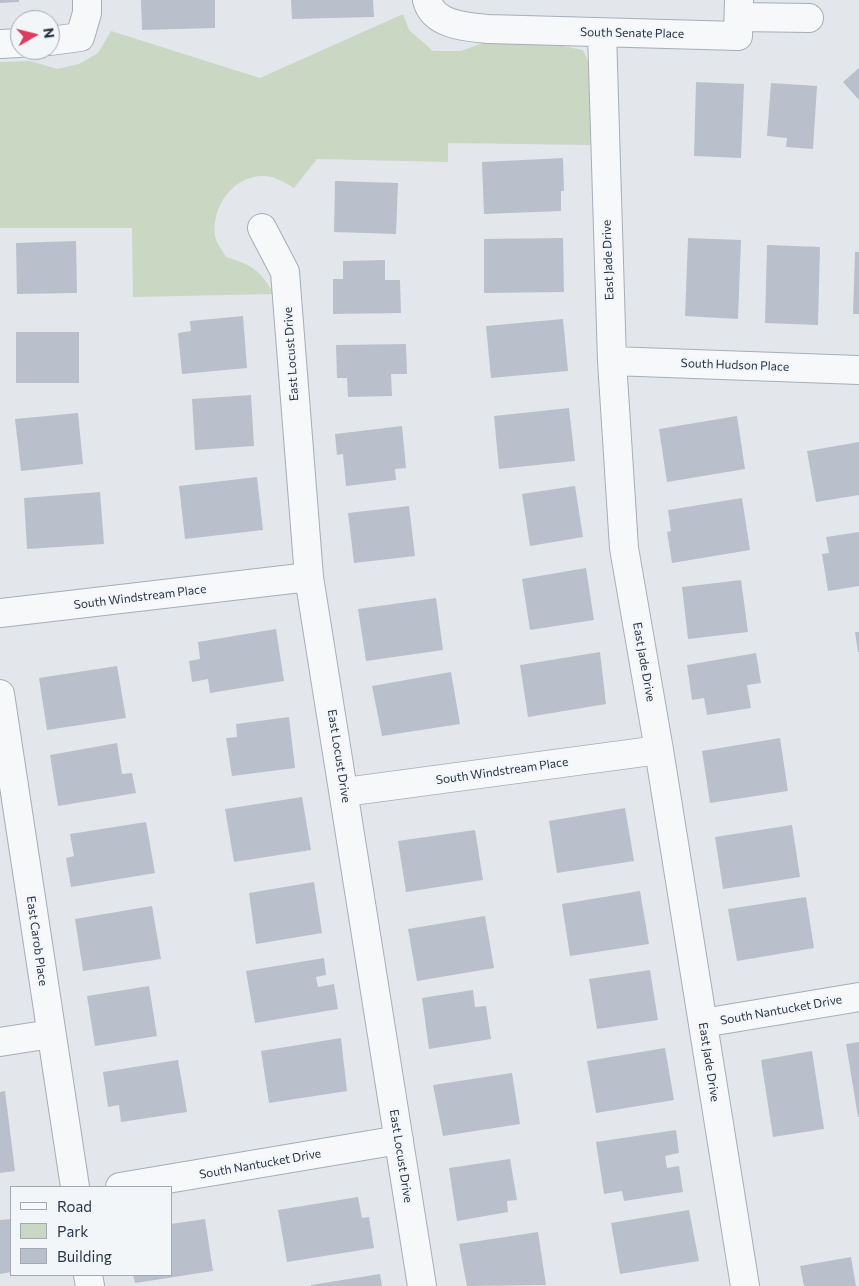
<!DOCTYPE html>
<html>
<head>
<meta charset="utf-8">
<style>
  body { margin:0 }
  #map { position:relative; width:859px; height:1286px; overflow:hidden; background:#e3e7ec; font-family:Commissioner,sans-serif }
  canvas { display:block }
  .legend { position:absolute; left:10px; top:1186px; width:162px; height:90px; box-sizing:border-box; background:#f3f6f9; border:1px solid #a2a9b2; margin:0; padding:6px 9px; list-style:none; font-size:15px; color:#283547 }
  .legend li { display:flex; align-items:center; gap:10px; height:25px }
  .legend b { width:25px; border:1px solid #a2a9b2 }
  .north { position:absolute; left:10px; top:10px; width:50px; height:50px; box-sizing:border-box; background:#f3f6f9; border:1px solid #a2a9b2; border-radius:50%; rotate:82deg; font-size:14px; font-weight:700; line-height:20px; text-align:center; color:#283547 }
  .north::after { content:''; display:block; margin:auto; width:18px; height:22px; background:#dd3c5c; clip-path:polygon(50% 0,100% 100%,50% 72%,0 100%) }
</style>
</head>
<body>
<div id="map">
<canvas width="859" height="1286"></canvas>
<ul class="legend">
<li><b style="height:6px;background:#f6f8fa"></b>Road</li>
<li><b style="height:14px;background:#c9d7c3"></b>Park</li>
<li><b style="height:14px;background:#b9c0cb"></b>Building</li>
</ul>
<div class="north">N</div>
</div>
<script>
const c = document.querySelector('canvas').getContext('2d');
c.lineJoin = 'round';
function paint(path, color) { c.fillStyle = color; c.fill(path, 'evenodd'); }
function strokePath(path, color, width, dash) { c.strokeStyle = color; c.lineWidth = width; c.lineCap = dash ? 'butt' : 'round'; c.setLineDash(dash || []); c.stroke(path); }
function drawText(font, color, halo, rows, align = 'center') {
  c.font = font + ' Commissioner,sans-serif'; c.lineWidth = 4; c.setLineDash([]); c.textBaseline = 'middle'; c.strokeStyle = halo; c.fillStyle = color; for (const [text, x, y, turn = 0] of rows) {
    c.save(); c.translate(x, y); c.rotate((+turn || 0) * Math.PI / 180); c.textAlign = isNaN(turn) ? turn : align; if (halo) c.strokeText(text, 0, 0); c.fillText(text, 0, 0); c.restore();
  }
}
paint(new Path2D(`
  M 403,14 L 409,30 L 433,51 L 461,51 L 483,43 L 563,46 L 583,50 L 590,66 L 590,145 L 448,143 L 448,162 L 317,159 L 294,188 C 286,183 275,177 266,176 C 234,174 211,206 215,236 C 216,243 223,251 226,257 C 252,265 260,270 274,294 L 133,297 L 132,228 L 0,228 L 0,62 L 30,61 L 57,69 L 79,64 L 98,53 L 111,31 L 260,78 Z`), '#c9d7c3');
paint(new Path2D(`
  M 0,0 L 19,0 L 19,2 L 0,3 Z
  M 141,0 L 215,0 L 215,28 L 142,30 Z
  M 291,0 L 373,0 L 374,17 L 292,19 Z
  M 859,68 L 859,100 L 843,82 Z
  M 696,82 L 744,84 L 741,158 L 694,156 Z
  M 771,83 L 817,86 L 813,149 L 786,147 L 787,138 L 767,136 Z
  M 563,158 L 564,191 L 561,191 L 561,211 L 484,214 L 482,162 Z
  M 335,181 L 398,183 L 396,234 L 334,232 Z
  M 563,238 L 564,292 L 484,293 L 484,239 Z
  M 688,238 L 741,240 L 738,319 L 685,316 Z
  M 76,241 L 77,293 L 17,294 L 16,243 Z
  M 767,245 L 820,247 L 818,325 L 765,323 Z
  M 855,252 L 859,252 L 859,314 L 853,314 Z
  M 385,260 L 385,280 L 400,280 L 401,313 L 333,314 L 333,279 L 343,279 L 343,261 Z
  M 243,316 L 247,368 L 182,374 L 178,333 L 191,331 L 190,321 Z
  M 563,319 L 568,371 L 491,378 L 486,326 Z
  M 16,332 L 79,332 L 79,383 L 16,383 Z
  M 406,344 L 407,374 L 391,374 L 392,396 L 348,397 L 347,378 L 337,378 L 336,345 Z
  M 251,395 L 254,446 L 195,450 L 192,399 Z
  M 569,408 L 575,461 L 499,469 L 494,416 Z
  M 78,413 L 83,464 L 21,471 L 15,419 Z
  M 737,416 L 745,469 L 667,482 L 659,429 Z
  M 402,426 L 406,468 L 395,469 L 396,480 L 346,486 L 343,454 L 337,455 L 335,434 Z
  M 859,442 L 859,495 L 816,502 L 807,451 Z
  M 257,477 L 263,530 L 185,539 L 179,486 Z
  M 575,486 L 583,537 L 530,546 L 522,494 Z
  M 100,492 L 104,544 L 27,549 L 24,498 Z
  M 742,498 L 750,550 L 672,563 L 667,532 L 671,531 L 668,510 Z
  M 409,506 L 415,556 L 354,563 L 348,513 Z
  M 859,532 L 859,586 L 828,591 L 822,554 L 829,553 L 826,537 Z
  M 586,568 L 594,620 L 530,630 L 522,579 Z
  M 741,580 L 748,632 L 688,639 L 682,587 Z
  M 436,598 L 443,650 L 366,661 L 358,609 Z
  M 276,629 L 284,681 L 210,693 L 208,679 L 192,682 L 189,661 L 200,659 L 198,642 Z
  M 855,632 L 859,632 L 859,652 L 858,652 Z
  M 600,652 L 606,704 L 528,717 L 520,665 Z
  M 756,653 L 761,683 L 747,685 L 751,708 L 707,715 L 704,698 L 692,700 L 687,665 Z
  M 117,666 L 126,718 L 47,730 L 39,678 Z
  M 451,672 L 460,724 L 382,736 L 372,686 Z
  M 289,717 L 295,768 L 232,776 L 226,738 L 237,737 L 236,724 Z
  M 780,738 L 788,791 L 710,803 L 702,751 Z
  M 117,743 L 122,774 L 132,773 L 136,793 L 58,806 L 50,755 Z
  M 302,797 L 311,850 L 234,862 L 225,809 Z
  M 625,808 L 634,861 L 557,873 L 549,821 Z
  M 146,822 L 155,873 L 71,887 L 66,858 L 74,856 L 70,834 Z
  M 792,825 L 800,877 L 723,889 L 715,837 Z
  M 475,830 L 483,880 L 406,892 L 398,841 Z
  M 314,882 L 322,933 L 256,944 L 249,893 Z
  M 640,891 L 649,944 L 570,956 L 562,904 Z
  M 806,897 L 814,948 L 737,961 L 728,909 Z
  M 152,906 L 161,959 L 83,971 L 75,919 Z
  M 485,916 L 494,968 L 417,981 L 408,929 Z
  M 324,958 L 326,975 L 316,977 L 318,987 L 334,984 L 338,1009 L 255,1023 L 246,971 Z
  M 650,970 L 658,1020 L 597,1029 L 589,979 Z
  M 149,986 L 157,1036 L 95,1046 L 87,996 Z
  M 473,990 L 475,1007 L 486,1006 L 491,1039 L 429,1049 L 422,998 Z
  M 341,1038 L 347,1091 L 269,1103 L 261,1051 Z
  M 859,1042 L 859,1117 L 858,1117 L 846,1044 Z
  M 665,1048 L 674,1100 L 596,1113 L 587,1061 Z
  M 812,1051 L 824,1129 L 773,1137 L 761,1060 Z
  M 178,1060 L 187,1112 L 121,1122 L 119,1105 L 108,1107 L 103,1072 Z
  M 512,1073 L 520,1124 L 443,1136 L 433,1085 Z
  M 5,1091 L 15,1171 L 0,1173 L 0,1092 Z
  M 676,1130 L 679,1153 L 665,1156 L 667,1168 L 679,1166 L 683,1192 L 624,1201 L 622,1191 L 604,1194 L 596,1142 Z
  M 510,1159 L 517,1200 L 507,1201 L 508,1212 L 457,1221 L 449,1168 Z
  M 358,1197 L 362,1218 L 369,1217 L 374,1248 L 287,1262 L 278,1210 Z
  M 689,1210 L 699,1261 L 620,1274 L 611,1223 Z
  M 11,1219 L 11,1272 L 0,1274 L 0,1220 Z
  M 205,1219 L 213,1271 L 135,1283 L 133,1275 L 171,1275 L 171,1224 Z
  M 538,1232 L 546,1285 L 467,1286 L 459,1244 Z
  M 851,1257 L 856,1286 L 804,1286 L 800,1266 Z
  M 380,1274 L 382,1286 L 311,1286 L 311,1285 Z`), '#b9c0cb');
const minor = new Path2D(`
  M 427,0 C 433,25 466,27 488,29 L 738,36 L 739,0
  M 739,17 L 809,18
  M 602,33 L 612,361 L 624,548 L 659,750 L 745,1286
  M 50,41 L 80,37 L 87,13 L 87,0
  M 0,44 L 20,43
  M 262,228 L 285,272 L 309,577 L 422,1286
  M 612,361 L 859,370
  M 0,613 L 309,577
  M 0,694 L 75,1187
  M 345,792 L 659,750
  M 703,1023 L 859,997
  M 0,1042 L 51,1034
  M 120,1187 L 399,1140
  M 88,1275 L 90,1286`);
strokePath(minor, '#a7aeb7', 30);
strokePath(minor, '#f6f8fa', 28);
drawText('12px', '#283547', '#f3f6f9', [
  ["South Senate Place",632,33,1],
  ["East Jade Drive",608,260,-92],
  ["East Locust Drive",291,354,-94],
  ["South Hudson Place",735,365,2],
  ["South Windstream Place",140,597,-7],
  ["East Jade Drive",644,662,80],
  ["East Locust Drive",339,756,81],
  ["South Windstream Place",502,771,-8],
  ["East Carob Place",37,941,82],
  ["South Nantucket Drive",781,1010,-10],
  ["East Jade Drive",709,1062,81],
  ["East Locust Drive",401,1156,81],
  ["South Nantucket Drive",260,1164,-10]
]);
</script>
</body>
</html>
